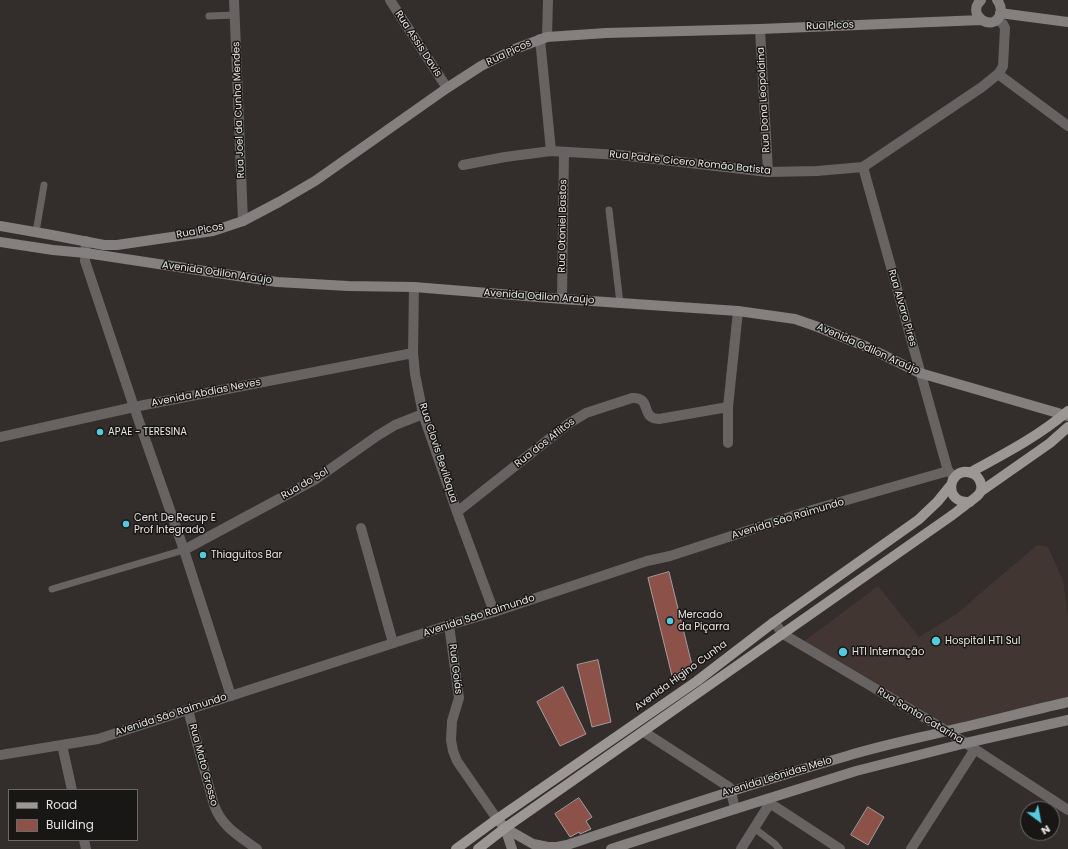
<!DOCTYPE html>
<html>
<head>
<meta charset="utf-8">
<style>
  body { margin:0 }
  #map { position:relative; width:1068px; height:849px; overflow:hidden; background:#332d2c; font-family:Poppins,sans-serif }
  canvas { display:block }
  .legend { position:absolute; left:8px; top:789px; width:130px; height:52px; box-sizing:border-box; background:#191616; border:1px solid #6b6868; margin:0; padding:5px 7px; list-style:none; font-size:12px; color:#e6e3e2 }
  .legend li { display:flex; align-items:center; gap:8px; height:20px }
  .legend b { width:20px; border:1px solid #6b6868 }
  .north { position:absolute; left:1020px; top:801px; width:40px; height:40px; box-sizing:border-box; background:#191616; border:1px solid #6b6868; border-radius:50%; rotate:148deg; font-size:11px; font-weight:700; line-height:16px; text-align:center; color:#e6e3e2 }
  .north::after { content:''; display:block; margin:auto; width:14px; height:18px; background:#54cadd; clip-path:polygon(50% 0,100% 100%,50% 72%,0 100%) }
</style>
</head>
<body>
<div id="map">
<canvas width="1068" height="849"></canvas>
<ul class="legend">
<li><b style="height:5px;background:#9c9695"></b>Road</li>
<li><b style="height:11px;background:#8c5249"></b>Building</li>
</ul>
<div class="north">N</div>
</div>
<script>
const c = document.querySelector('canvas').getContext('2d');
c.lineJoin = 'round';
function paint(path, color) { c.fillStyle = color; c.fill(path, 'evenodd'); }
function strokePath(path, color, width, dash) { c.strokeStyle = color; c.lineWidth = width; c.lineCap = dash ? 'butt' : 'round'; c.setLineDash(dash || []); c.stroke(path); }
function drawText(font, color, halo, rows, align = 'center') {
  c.font = font + ' Poppins,sans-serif'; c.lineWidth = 3; c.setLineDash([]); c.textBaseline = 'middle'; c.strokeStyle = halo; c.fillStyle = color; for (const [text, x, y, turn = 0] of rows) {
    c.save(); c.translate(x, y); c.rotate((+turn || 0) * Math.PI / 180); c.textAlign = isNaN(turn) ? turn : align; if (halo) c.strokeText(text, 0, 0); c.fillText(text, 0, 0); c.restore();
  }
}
paint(new Path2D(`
  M 1037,545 L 1048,547 L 1063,580 L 1068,616 L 1068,705 L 942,733 L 799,645 L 878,586 L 919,637 L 955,615 Z`), '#423633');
const building = new Path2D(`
  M 669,572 L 692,665 L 672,676 L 648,578 Z
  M 598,660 L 611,722 L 592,727 L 577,665 Z
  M 563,687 L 586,734 L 560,746 L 537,702 Z
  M 579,798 L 592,817 L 586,821 L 591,829 L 580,834 L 579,832 L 570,837 L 555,814 Z
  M 868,807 L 884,817 L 868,845 L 851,835 Z`);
paint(building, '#8c5249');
strokePath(building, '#a49d9c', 1);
strokePath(new Path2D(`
  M 209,16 L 235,15
  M 609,210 L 620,303
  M 36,232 L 44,185
  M 52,589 L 184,550
  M 754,828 L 775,844 L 779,849`), '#666362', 7);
strokePath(new Path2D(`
  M 234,0 L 243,221
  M 390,0 L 447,88
  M 760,29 L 768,172
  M 547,37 L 548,0
  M 540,39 L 551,151
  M 998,74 L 1068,126
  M 463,165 L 505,157 L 551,151 L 620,155 L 768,172 L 817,171 L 863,167 L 982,87 L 998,74 L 1001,70 L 1003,66 L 1005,28 L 1003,24 L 997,19
  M 863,167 L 948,471
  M 86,241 L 85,261 L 134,407 L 184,550 L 231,696
  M 562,299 L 564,153
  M 728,443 L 728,407 L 738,311
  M 457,512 L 568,424 L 586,413 L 632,398 C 653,397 639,418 659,419 L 728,407
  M 361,528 L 393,643
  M 184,550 L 316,479 L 377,436 L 395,425 L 423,414
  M 774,622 L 783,634 L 947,731 L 1068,810
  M 449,625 L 459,698 L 452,721 L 451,740 L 453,751 L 457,761 L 497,819
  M 188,710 L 214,805 C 222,827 239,836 257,849
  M 644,732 L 729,787 L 731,791 L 735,809
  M 62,745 L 72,790
  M 765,800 L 840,849
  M 84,840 L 86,849
  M 741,849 L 770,803
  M 911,849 L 975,749`), '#666362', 10);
strokePath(new Path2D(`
  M 414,287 L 413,353 L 415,374 L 423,414 L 457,512 L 494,612
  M 0,437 L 134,407 L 413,353
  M 0,755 L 98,739 L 449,625 L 494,612 L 647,561 L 670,556 L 805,512 L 948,471 L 955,477`), '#666362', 10);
strokePath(new Path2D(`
  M 981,0 C 965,15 993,33 1000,15 C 1002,9 1001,5 997,0
  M 1000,13 L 1068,22
  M 0,226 L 52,235 L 104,245 L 117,245 L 213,231 L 243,221 L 279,202 L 315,181 L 447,88 L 481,66 L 515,49 L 547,37 L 606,33 L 760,29 L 981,20
  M 0,242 L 53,250 L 86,253 L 277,282 L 348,286 L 414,287 L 562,299 L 738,311 L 795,319 L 818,327 L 867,347 L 920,373 L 1068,416
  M 497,819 L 505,828 L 533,844 L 548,847 L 557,847 L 567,845 C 660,814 753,783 847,756 C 880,746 914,739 947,731 C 988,722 1028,711 1068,702
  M 505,828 L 512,849
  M 611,849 L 735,809 L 856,771 L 966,743 L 1068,720`), '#84807f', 10);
strokePath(new Path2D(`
  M 971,472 C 1004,454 1039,436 1068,411
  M 980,492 L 1050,443 L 1068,427
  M 456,849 L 497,819 L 697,681 L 774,622 L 918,520 L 938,501 L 951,485
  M 478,849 L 505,828 L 951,516 C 957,512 962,507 968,503 C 976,497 985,493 980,481 C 978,477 975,474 971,473 C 949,465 941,504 970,502`), '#9c9695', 10);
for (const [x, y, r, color] of [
  [100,432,4,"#54cadd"],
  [126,524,4,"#54cadd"],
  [203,555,4,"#54cadd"],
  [670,621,4,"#54cadd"],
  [936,641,5,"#54cadd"],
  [843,652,5,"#54cadd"]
]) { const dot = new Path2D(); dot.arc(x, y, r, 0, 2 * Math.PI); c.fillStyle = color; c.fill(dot); strokePath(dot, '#191616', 1.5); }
drawText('10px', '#e6e3e2', '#191616', [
  ["Rua Picos",830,26,-2],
  ["Rua Assis Davis",418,44,57],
  ["Rua Picos",509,53,-25],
  ["Rua Dona Leopoldina",764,100,-93],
  ["Rua Joel da Cunha Mendes",239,110,-92],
  ["Rua Padre Cicero Romão Batista",690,163,6],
  ["Rua Otoniel Bastos",563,226,-89],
  ["Rua Picos",200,231,-11],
  ["Avenida Odilon Araújo",217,273,8],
  ["Avenida Odilon Araújo",539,297,4],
  ["Rua Alvaro Pires",902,308,74],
  ["Avenida Odilon Araújo",868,349,24],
  ["Avenida Abdias Neves",206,393,-11],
  ["Rua dos Aflitos",545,443,-38],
  ["Rua Clovis Beviláqua",438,453,72],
  ["Rua do Sol",305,484,-30],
  ["Avenida São Raimundo",788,519,-17],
  ["Avenida São Raimundo",479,616,-18],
  ["Rua Goiás",455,669,83],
  ["Avenida Higino Cunha",681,676,-36],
  ["Avenida São Raimundo",171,715,-18],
  ["Rua Santa Catarina",920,716,31],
  ["Rua Mato Grosso",203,765,75],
  ["Avenida Leônidas Melo",777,777,-17]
]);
drawText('10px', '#e6e3e2', '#191616', [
  ["APAE - TERESINA",108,432],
  ["Cent De Recup E",134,518],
  ["Prof Integrado",134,530],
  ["Thiaguitos Bar",211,555],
  ["Mercado",678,615],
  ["da Piçarra",678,627],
  ["Hospital HTI Sul",945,641],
  ["HTI Internação",852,652]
], 'left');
</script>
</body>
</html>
